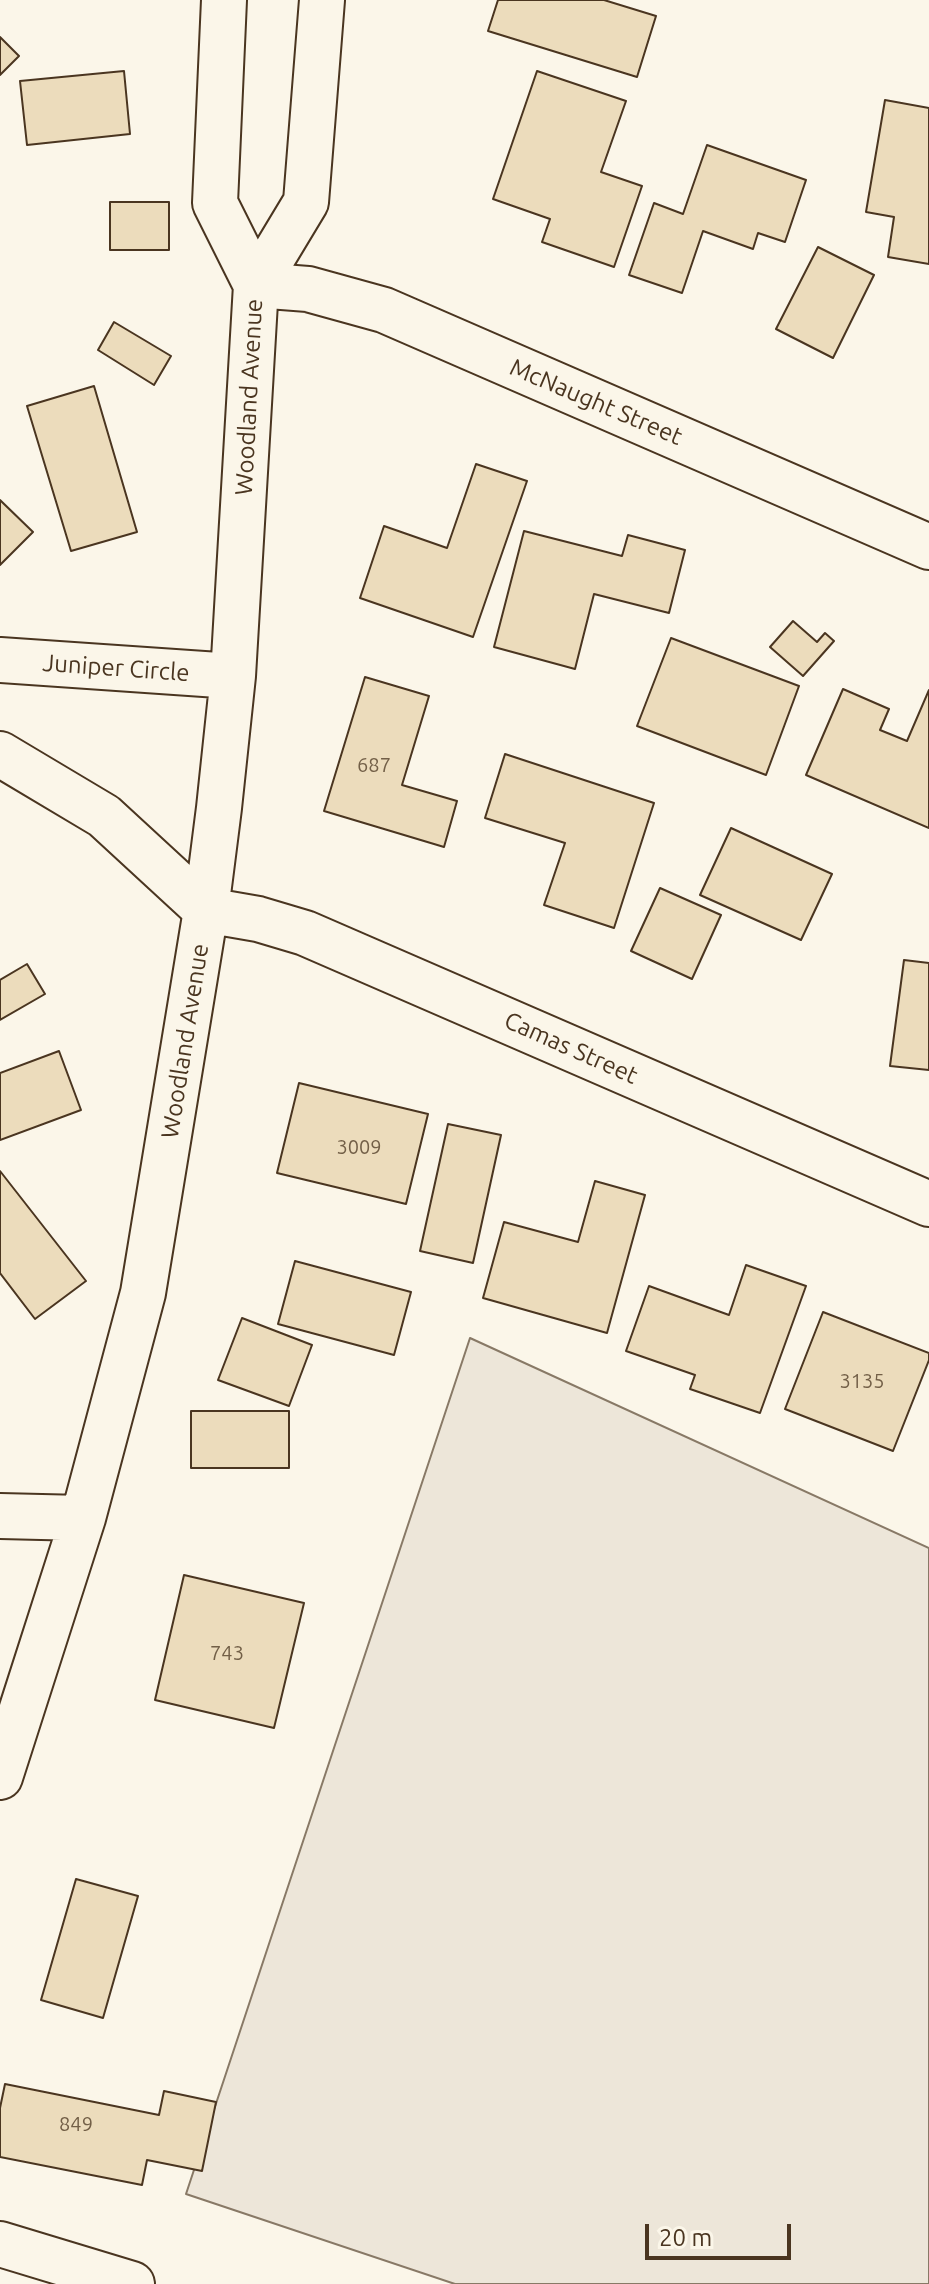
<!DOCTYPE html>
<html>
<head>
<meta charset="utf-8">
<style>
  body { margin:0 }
  #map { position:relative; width:929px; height:2284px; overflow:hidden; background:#fbf6e9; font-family:Ubuntu,sans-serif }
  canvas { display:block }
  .scale { position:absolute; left:645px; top:2224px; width:146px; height:36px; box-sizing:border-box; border:4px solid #4a3520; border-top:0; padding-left:10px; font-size:24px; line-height:28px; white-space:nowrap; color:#4a3520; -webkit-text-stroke:6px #fbf6e9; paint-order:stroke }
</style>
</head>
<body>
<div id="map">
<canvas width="929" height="2284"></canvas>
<div class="scale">20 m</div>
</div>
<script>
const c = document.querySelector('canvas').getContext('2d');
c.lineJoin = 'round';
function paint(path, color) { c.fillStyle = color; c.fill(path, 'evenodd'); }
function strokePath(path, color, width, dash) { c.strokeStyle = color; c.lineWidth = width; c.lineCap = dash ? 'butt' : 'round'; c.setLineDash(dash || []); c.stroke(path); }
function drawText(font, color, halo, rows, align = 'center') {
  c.font = font + ' Ubuntu,sans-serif'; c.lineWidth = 6; c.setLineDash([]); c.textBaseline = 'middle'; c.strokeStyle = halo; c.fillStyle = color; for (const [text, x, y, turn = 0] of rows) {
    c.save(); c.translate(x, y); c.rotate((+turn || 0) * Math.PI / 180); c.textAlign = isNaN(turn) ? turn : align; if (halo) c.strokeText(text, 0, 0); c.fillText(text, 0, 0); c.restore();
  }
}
const green = new Path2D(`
  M 470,1338 L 929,1548 L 929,2284 L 455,2284 L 186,2194 Z`);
paint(green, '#ede6d9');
strokePath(green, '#887966', 2);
const building = new Path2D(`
  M 498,0 L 604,0 L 656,16 L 637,77 L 488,31 Z
  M 0,37 L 19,56 L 0,75 Z
  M 124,71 L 130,134 L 27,145 L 20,81 Z
  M 537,71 L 626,101 L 601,172 L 642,186 L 614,267 L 542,242 L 550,219 L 493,199 Z
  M 885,100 L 929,108 L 929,264 L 888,257 L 894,217 L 866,212 Z
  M 707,145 L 806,180 L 785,242 L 758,233 L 753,249 L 703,231 L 682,293 L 629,275 L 654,203 L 683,214 Z
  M 110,202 L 169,202 L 169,250 L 110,250 Z
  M 818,247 L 874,275 L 833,358 L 776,329 Z
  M 114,322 L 171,356 L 154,385 L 98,350 Z
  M 94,386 L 137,532 L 71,551 L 27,406 Z
  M 476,464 L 527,481 L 473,637 L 360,598 L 384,526 L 447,548 Z
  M 0,500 L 33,532 L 0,565 Z
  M 524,531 L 622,556 L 628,535 L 685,550 L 669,613 L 594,594 L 575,669 L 494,647 Z
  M 793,621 L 817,642 L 825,633 L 834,641 L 803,676 L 770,647 Z
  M 671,638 L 799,686 L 766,775 L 637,726 Z
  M 365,677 L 429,696 L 402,785 L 457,801 L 444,847 L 324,811 Z
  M 843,689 L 889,709 L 880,730 L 907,741 L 929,690 L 929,828 L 806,775 Z
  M 505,754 L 654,803 L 614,928 L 544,905 L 565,843 L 485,818 Z
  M 731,828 L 832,874 L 801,940 L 700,895 Z
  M 660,888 L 721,915 L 692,979 L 631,951 Z
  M 904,960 L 929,963 L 929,1070 L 890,1066 Z
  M 27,964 L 45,994 L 0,1020 L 0,980 Z
  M 59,1051 L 81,1110 L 0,1140 L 0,1073 Z
  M 299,1083 L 428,1114 L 406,1204 L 277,1173 Z
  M 448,1124 L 501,1135 L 473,1263 L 420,1251 Z
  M 0,1171 L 86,1281 L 35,1319 L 0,1273 Z
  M 595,1181 L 645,1195 L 607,1333 L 483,1298 L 504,1222 L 578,1242 Z
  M 295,1261 L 411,1292 L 394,1355 L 278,1324 Z
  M 746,1265 L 806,1286 L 760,1413 L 690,1389 L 695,1375 L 626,1351 L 649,1286 L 729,1315 Z
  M 823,1312 L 929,1353 L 929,1360 L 893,1451 L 785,1409 Z
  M 242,1318 L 312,1345 L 289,1406 L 218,1380 Z
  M 191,1411 L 289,1411 L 289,1468 L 191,1468 Z
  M 184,1575 L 304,1603 L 274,1728 L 155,1700 Z
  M 76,1879 L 138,1896 L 103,2018 L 41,2000 Z
  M 5,2084 L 159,2115 L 164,2091 L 216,2102 L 202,2171 L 147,2160 L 142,2185 L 0,2157 L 0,2108 Z`);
paint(building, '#ecdcbc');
strokePath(building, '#4a3520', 2);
const minor = new Path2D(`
  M 224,0 L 215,203 L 256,285
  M 256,285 L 308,289 L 384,310 L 929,547
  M 0,660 L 233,676
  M 0,754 L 104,816 L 206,910 L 258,919 L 305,933 L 929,1204
  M 0,1516 L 83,1518
  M 0,1777 L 83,1518 L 143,1293 L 206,910 L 219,808 L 233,676 L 256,285 L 306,202 L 322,0
  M 0,2244 L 132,2284`);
strokePath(minor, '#4a3520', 48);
strokePath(minor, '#fbf6e9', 44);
drawText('20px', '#725f47', null, [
  ["687",374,765],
  ["3009",359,1147],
  ["3135",862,1381],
  ["743",227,1653],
  ["849",76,2124]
]);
drawText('24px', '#4a3520', '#fbf6e9', [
  ["Woodland Avenue",249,397,-87],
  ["McNaught Street",596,402,23],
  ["Juniper Circle",116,668,4],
  ["Woodland Avenue",185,1041,-81],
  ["Camas Street",571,1048,24]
]);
</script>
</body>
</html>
